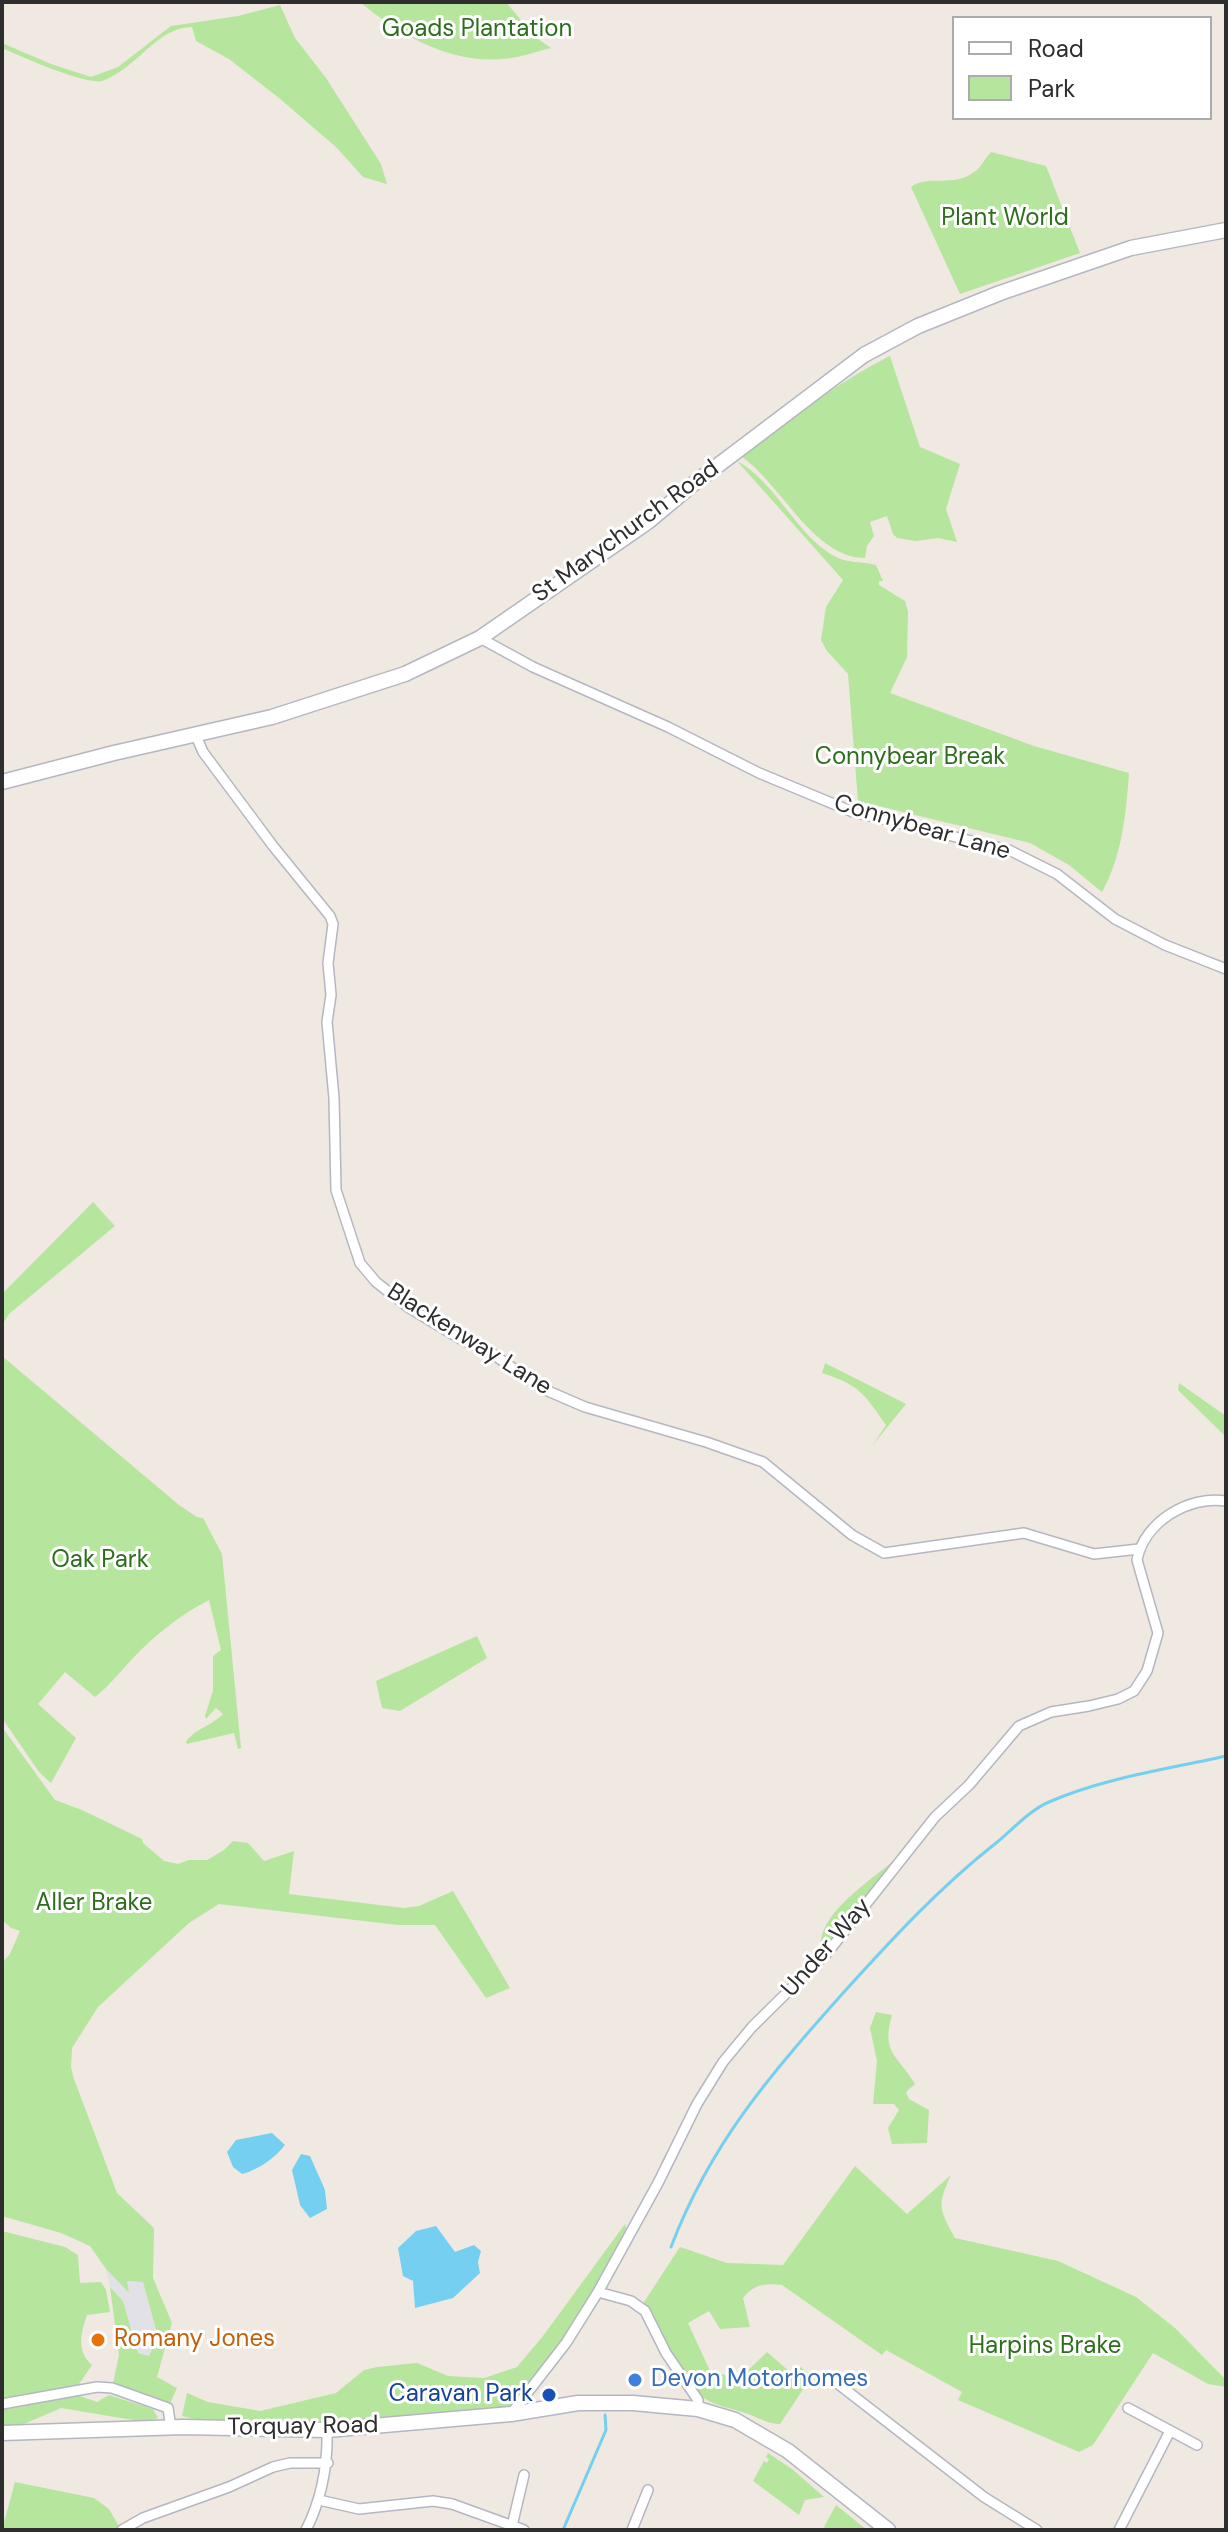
<!DOCTYPE html>
<html>
<head>
<meta charset="utf-8">
<style>
  body { margin:0 }
  #map { position:relative; width:1228px; height:2532px; overflow:hidden; background:#efe9e1; font-family:"DM Sans",sans-serif }
  canvas { display:block }
  .frame { position:absolute; inset:0; border:4px solid #2e2e2e; pointer-events:none }
  .legend { position:absolute; left:952px; top:16px; width:260px; height:104px; box-sizing:border-box; background:#fff; border:2px solid #ababab; margin:0; padding:10px 14px; list-style:none; font-size:24px; color:#2e2e2e }
  .legend li { display:flex; align-items:center; gap:16px; height:40px }
  .legend b { width:40px; border:2px solid #ababab }
</style>
</head>
<body>
<div id="map">
<canvas width="1228" height="2532"></canvas>
<div class="frame"></div>
<ul class="legend">
<li><b style="height:10px;background:#fff"></b>Road</li>
<li><b style="height:22px;background:#b6e59e"></b>Park</li>
</ul>
</div>
<script>
const c = document.querySelector('canvas').getContext('2d');
c.lineJoin = 'round';
function paint(path, color) { c.fillStyle = color; c.fill(path, 'evenodd'); }
function strokePath(path, color, width, dash) { c.strokeStyle = color; c.lineWidth = width; c.lineCap = dash ? 'butt' : 'round'; c.setLineDash(dash || []); c.stroke(path); }
function drawText(font, color, halo, rows, align = 'center') {
  c.font = font + ' "DM Sans",sans-serif'; c.lineWidth = 6; c.setLineDash([]); c.textBaseline = 'middle'; c.strokeStyle = halo; c.fillStyle = color; for (const [text, x, y, turn = 0] of rows) {
    c.save(); c.translate(x, y); c.rotate((+turn || 0) * Math.PI / 180); c.textAlign = isNaN(turn) ? turn : align; if (halo) c.strokeText(text, 0, 0); c.fillText(text, 0, 0); c.restore();
  }
}
paint(new Path2D(`
  M 106,2269 L 128,2292 L 126,2281 L 143,2282 L 158,2337 L 149,2357 L 138,2353 L 123,2301 L 110,2287 Z`), '#e3e1e8');
paint(new Path2D(`
  M 360,2 L 506,2 L 534,36 L 551,48 C 535,52 518,58 502,59 C 451,64 398,34 360,2 Z
  M 280,5 L 295,38 L 326,78 L 381,164 L 387,184 L 363,177 L 336,147 L 279,98 L 229,59 L 196,41 L 192,27 C 171,28 159,39 144,52 C 133,62 117,76 102,81 C 86,85 19,56 2,48 L 2,43 L 51,64 L 91,77 L 118,67 L 171,26 L 238,16 Z
  M 991,152 L 1046,166 L 1080,253 L 960,294 L 911,187 C 928,174 953,188 974,172 C 981,168 985,158 991,152 Z
  M 890,356 L 920,447 L 960,464 L 946,509 L 957,542 L 938,538 L 916,541 L 897,538 L 893,534 L 887,516 L 870,522 L 874,536 L 867,546 L 865,558 C 814,558 781,484 742,457 C 789,420 836,383 890,356 Z
  M 737,461 C 776,482 797,536 834,556 C 848,564 862,561 876,565 L 883,581 L 879,581 L 879,585 L 905,601 L 908,612 L 907,657 L 890,693 L 1034,746 L 1129,773 C 1126,814 1122,856 1102,892 L 1069,865 L 1030,843 L 858,801 L 848,674 L 827,651 L 821,640 L 826,607 L 843,580 Z
  M 93,1202 L 115,1226 L 9,1314 L 2,1325 L 2,1294 Z
  M 2,1356 L 179,1505 L 197,1517 L 203,1518 L 222,1554 L 241,1748 L 238,1749 L 234,1733 L 187,1744 L 186,1742 C 193,1730 211,1726 223,1714 L 216,1708 L 206,1719 L 205,1716 L 213,1691 L 213,1656 L 221,1650 L 209,1600 C 182,1614 156,1634 134,1657 C 121,1671 110,1685 95,1697 L 65,1672 L 38,1704 L 76,1738 L 51,1783 L 39,1772 L 2,1718 Z
  M 825,1363 L 906,1404 L 872,1446 L 886,1425 C 864,1394 860,1385 822,1373 Z
  M 1179,1383 L 1226,1416 L 1226,1437 L 1178,1390 Z
  M 477,1636 L 487,1658 L 400,1711 L 382,1708 L 376,1681 Z
  M 2,1727 L 55,1800 L 82,1810 L 142,1839 L 143,1843 L 164,1861 L 178,1864 L 189,1860 L 207,1860 L 224,1850 L 233,1841 L 248,1843 L 264,1861 L 294,1851 L 289,1894 L 404,1908 L 419,1906 L 453,1891 L 510,1988 L 486,1998 L 435,1925 L 398,1925 L 219,1904 L 189,1923 L 98,2007 L 72,2048 L 71,2067 L 74,2079 L 117,2193 L 154,2228 L 153,2278 L 172,2323 L 157,2377 L 177,2388 L 168,2408 L 112,2388 L 119,2355 L 110,2287 L 123,2301 L 138,2353 L 149,2356 L 158,2337 L 143,2282 L 127,2281 L 129,2293 L 106,2269 L 90,2246 L 61,2233 L 2,2216 L 2,1963 L 10,1954 L 20,1931 L 11,1928 L 2,1920 Z
  M 893,1861 L 821,1952 C 815,1915 868,1883 893,1861 Z
  M 876,2012 L 892,2015 C 881,2054 897,2054 915,2084 L 906,2092 L 909,2099 L 929,2110 L 927,2143 L 892,2144 L 888,2128 L 899,2110 L 894,2104 L 873,2104 L 877,2061 L 870,2028 Z
  M 855,2166 L 907,2214 L 951,2175 C 937,2205 939,2209 955,2238 L 1058,2261 L 1136,2297 L 1175,2328 L 1226,2380 L 1226,2387 L 1208,2384 L 1153,2353 L 1093,2445 L 1079,2452 L 958,2400 L 962,2392 L 886,2350 L 882,2355 L 782,2285 C 765,2283 754,2284 743,2298 L 750,2327 L 720,2329 L 709,2311 L 688,2323 L 710,2371 L 739,2379 L 767,2352 L 791,2373 L 799,2366 L 812,2376 L 780,2424 C 766,2424 759,2417 745,2413 C 732,2408 715,2406 704,2398 C 682,2383 657,2326 644,2302 L 680,2247 L 727,2263 L 783,2265 Z
  M 625,2224 L 628,2237 L 598,2292 L 511,2414 L 356,2428 L 205,2422 L 182,2416 L 187,2393 L 208,2402 L 260,2411 L 336,2393 L 364,2370 L 377,2367 L 417,2363 L 448,2376 L 484,2378 L 517,2367 L 543,2336 Z
  M 2,2231 L 65,2247 L 78,2255 L 80,2283 L 101,2282 L 106,2290 L 110,2312 L 87,2315 C 81,2333 76,2351 92,2365 L 75,2390 L 2,2404 Z
  M 77,2395 L 97,2402 L 109,2395 L 153,2409 L 158,2418 L 145,2422 L 61,2408 L 10,2430 L 2,2430 L 2,2407 Z
  M 768,2453 L 792,2469 L 824,2497 L 805,2500 L 799,2515 L 753,2481 L 764,2461 L 767,2463 L 769,2459 L 766,2457 Z
  M 15,2482 L 94,2498 L 109,2509 L 121,2530 L 2,2530 Z
  M 836,2505 L 867,2530 L 828,2530 L 824,2527 Z`), '#b6e59e');
paint(new Path2D(`
  M 272,2133 L 285,2145 C 275,2158 258,2170 242,2174 L 233,2167 L 227,2152 L 236,2140 Z
  M 301,2154 L 310,2156 L 325,2190 L 327,2209 L 310,2218 L 300,2205 L 292,2170 Z
  M 436,2226 L 455,2252 L 474,2245 L 481,2251 L 478,2262 L 480,2273 L 453,2298 L 415,2308 L 413,2281 L 403,2276 L 398,2248 L 416,2231 Z`), '#75cff0');
strokePath(new Path2D(`
  M 671,2247 C 711,2142 771,2074 844,1992 C 892,1939 940,1887 996,1843 C 1012,1830 1030,1810 1049,1802 C 1104,1778 1168,1769 1226,1756
  M 563,2530 L 606,2430 L 605,2415`), '#75cff0', 3);
const street = new Path2D(`
  M 480,638 L 533,667 L 668,727 L 759,773 L 853,812 L 1009,850 L 1057,874 L 1115,919 L 1165,945 L 1226,969
  M 196,736 L 203,752 L 273,846 L 330,916 L 333,924 L 328,963 L 331,995 L 327,1022 L 334,1098 L 336,1190 L 360,1263 L 376,1282 L 408,1307 L 464,1341 L 490,1352 L 541,1388 L 585,1407 L 706,1442 L 763,1462 L 852,1535 L 884,1553 L 1024,1533 L 1094,1554 L 1139,1549
  M 598,2292 L 631,2301 L 645,2311 L 666,2353 L 698,2400 L 698,2409
  M 833,2380 L 984,2497 L 1037,2530
  M 2,2404 L 97,2387 L 112,2388 L 168,2408 L 171,2428
  M 1128,2408 L 1197,2445
  M 511,2414 L 566,2343 L 598,2292 L 658,2183 L 697,2104 L 723,2062 L 752,2027 L 828,1952 L 935,1817 L 969,1785 L 1019,1726 L 1051,1712 L 1089,1706 L 1118,1699 L 1134,1691 L 1147,1671 L 1158,1633 L 1137,1560 C 1144,1522 1189,1495 1226,1501
  M 319,2500 L 359,2509 L 433,2501 L 452,2504 L 524,2530
  M 512,2526 L 524,2475
  M 122,2530 L 143,2518 L 229,2487 L 273,2467 L 290,2463 L 328,2463
  M 306,2530 C 322,2498 328,2466 327,2430
  M 632,2530 L 648,2490
  M 1119,2530 L 1170,2431`);
const secondary = new Path2D(`
  M 2,782 L 114,753 L 272,717 L 405,674 L 480,638 L 649,521 L 692,485 L 864,355 L 918,326 L 1000,293 L 1131,248 L 1226,230
  M 2,2433 L 183,2427 L 327,2430 L 511,2414 L 578,2403 L 633,2403 L 698,2409 L 735,2420 L 788,2451 L 888,2530`);
strokePath(street, '#b4b7c1', 12);
strokePath(secondary, '#b4b7c1', 17);
strokePath(street, '#fff', 9);
strokePath(secondary, '#fff', 14);
for (const [x, y, r, color] of [
  [98,2340,8,"#e8710a"],
  [635,2380,8,"#3f7fe0"],
  [549,2395,8,"#1a4fb4"]
]) { const dot = new Path2D(); dot.arc(x, y, r, 0, 2 * Math.PI); c.fillStyle = color; c.fill(dot); strokePath(dot, '#fff', 3); }
drawText('24px', '#2c6e1b', '#fff', [
  ["Goads Plantation",477,30],
  ["Plant World",1005,219],
  ["Connybear Break",910,758],
  ["Oak Park",100,1561],
  ["Aller Brake",94,1904],
  ["Harpins Brake",1045,2347]
]);
drawText('24px', '#2e2e2e', '#fff', [
  ["St Marychurch Road",626,532,-36],
  ["Connybear Lane",922,828,16],
  ["Blackenway Lane",469,1340,32],
  ["Under Way",827,1948,-49],
  ["Torquay Road",303,2427,-1]
]);
drawText('24px', '#c56008', '#fff', [
  ["Romany Jones",114,2340]
], 'left');
drawText('24px', '#366cbe', '#fff', [
  ["Devon Motorhomes",651,2380]
], 'left');
drawText('24px', '#164399', '#fff', [
  ["Caravan Park",533,2395]
], 'right');
</script>
</body>
</html>
